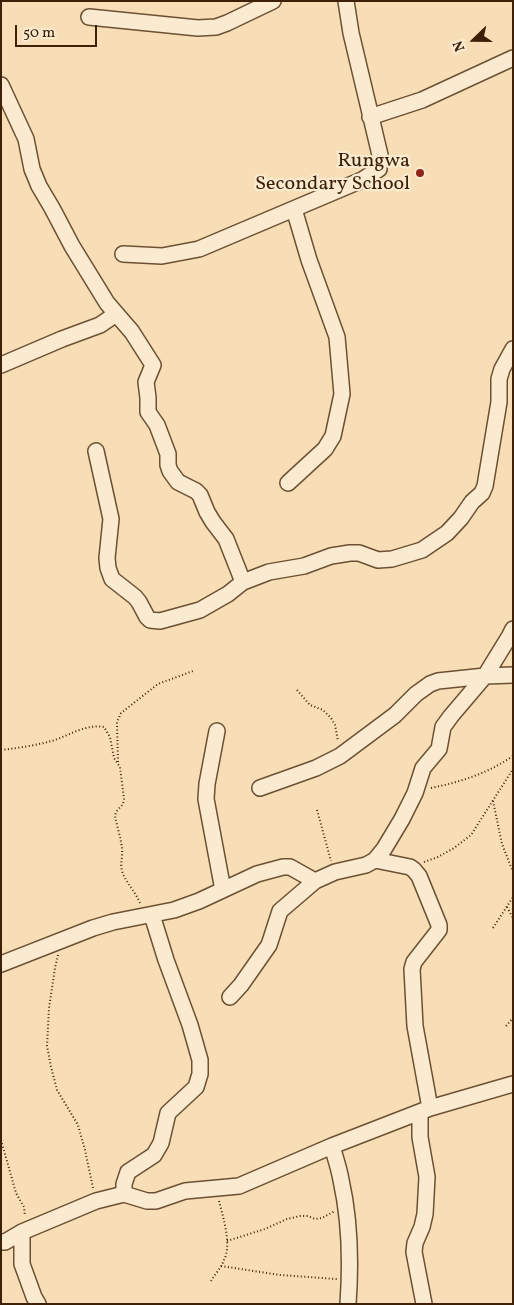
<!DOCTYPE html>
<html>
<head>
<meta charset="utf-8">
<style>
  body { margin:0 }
  #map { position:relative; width:514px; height:1305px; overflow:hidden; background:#f7deb6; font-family:Vollkorn,serif }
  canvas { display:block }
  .frame { position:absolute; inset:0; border:2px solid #3d2006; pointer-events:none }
  .north { position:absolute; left:449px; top:15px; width:50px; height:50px; -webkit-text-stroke:4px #faead0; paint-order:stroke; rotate:248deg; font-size:14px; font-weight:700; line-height:20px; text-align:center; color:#3d2006 }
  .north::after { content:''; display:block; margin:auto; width:18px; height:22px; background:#3d2006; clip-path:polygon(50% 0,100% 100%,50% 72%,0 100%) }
  .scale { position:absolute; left:15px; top:25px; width:82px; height:22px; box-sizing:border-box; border:2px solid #3d2006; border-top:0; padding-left:6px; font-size:15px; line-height:18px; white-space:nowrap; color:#3d2006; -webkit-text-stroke:4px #faead0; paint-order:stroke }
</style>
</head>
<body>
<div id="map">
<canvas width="514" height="1305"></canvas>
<div class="frame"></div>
<div class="north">N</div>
<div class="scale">50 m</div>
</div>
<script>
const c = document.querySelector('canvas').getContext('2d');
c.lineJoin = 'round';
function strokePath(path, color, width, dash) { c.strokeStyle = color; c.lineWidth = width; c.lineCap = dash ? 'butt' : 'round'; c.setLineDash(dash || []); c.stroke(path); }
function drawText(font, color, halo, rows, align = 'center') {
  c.font = font + ' Vollkorn,serif'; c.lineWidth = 4.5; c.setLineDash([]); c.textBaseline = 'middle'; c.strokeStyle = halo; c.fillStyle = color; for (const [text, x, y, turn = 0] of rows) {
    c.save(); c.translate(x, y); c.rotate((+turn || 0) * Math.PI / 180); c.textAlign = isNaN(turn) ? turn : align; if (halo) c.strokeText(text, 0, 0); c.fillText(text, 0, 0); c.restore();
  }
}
const minor = new Path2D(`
  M 89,17 L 198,28 L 216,27 L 227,23 L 273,1
  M 1,85 L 26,139 L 32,169 L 39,186 L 52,208 L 72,246 L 107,303 L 132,332 L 153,365 L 146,382 L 148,398 L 148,412 L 157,425 L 168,454 L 168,465 L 170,471 L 178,482 L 196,491 L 200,495 L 207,512 L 213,522 L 226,539 L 243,582
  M 370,117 L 422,100 L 513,58
  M 123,254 L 162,256 L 199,249 L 362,180 L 379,169 L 380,155 L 351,33 L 346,1
  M 1,365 L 62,339 L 100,325 L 116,314
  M 96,451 L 111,519 L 107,558 L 108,568 L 112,579 L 135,597 L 139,602 L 147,617 L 150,620 L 160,621 L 200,610 L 228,594 L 243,582 L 269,572 L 304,566 L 331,556 L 350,553 L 359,553 L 378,560 L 392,559 L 422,550 L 447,533 L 461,518 L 472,502 L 482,493 L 485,486 L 499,402 L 499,379 L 502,369 L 513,349
  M 288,483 L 325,449 L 333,436 L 342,394 L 337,337 L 309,260 L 294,209
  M 217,731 L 207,784 L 206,799 L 223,890
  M 260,788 L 316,768 L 340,756 L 395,715 L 416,694 L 430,684 L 438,681 L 485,676 L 513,675
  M 375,860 L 410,867 L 414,870 L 419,876 L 439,925 L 439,930 L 414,962 L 412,969 L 415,1026 L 430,1108
  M 1,964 L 93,928 L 113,922 L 174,910 L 199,901 L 257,874 L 283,867 L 290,867 L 315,881
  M 230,997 L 241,985 L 269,945 L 280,911 L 315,881 L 335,872 L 366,865 L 375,860 L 384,849 L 402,819 L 415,793 L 423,768 L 439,749 L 443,727 L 451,716 L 485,676 L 509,637 L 513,629
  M 420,1112 L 420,1137 L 427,1177 L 425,1214 L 422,1227 L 415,1243 L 414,1252 L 424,1304
  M 332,1146 C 335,1157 339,1168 341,1180 C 350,1220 351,1262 348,1304
  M 124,1194 L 124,1184 L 128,1172 L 154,1155 L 161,1143 L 168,1113 L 196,1087 L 200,1074 L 200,1060 L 190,1025 L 166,960 L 152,915
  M 22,1232 L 22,1264 L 34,1297 L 38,1304
  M 1,1242 L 5,1242 L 22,1232 L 96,1201 L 124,1194 L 147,1201 L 156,1201 L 185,1191 L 239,1186 L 332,1146 L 430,1108 L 513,1084`);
strokePath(minor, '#6c5032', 18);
strokePath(new Path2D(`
  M 297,690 L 310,705 L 323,710 L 331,718 L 335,725 L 338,741
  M 1,750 C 19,748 38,745 55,740 C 71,734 87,724 104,727 L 110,737 L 114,758 L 120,767 L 124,799 L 123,804 L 116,812 L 115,816 C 117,826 121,839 122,848 C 123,856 120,863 122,871 C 126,883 135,891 140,903
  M 118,762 L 117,722 L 121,713 L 158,684 L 193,671
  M 431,788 C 461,782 488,773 513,756
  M 493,801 L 502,844 L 513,872
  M 317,810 L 331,861
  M 424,862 L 438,857 L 454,848 L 471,835 L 513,769
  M 507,907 L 513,918
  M 493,928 L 513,897
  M 58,955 L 55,968 L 49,1008 L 47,1046 L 51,1067 L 57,1090 L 78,1125 L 85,1150 L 93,1188
  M 506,1026 L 513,1018
  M 1,1140 L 16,1193 L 24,1207 L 25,1216
  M 227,1241 L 265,1229 L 287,1219 L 300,1216 L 308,1216 L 315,1219 L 322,1218 L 335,1211
  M 221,1266 L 280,1275 L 337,1279
  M 211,1281 C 215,1274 221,1268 224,1260 C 232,1245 223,1217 219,1201`), '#3d2006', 2, [1, 2.5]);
strokePath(minor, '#faead0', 15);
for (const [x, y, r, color] of [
  [420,173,5,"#8f2418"]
]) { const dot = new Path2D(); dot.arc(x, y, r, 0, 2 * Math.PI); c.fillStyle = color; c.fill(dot); strokePath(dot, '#faead0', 2); }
drawText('20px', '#3d2006', '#faead0', [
  ["Rungwa",410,162],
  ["Secondary School",410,185]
], 'right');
</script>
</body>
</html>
